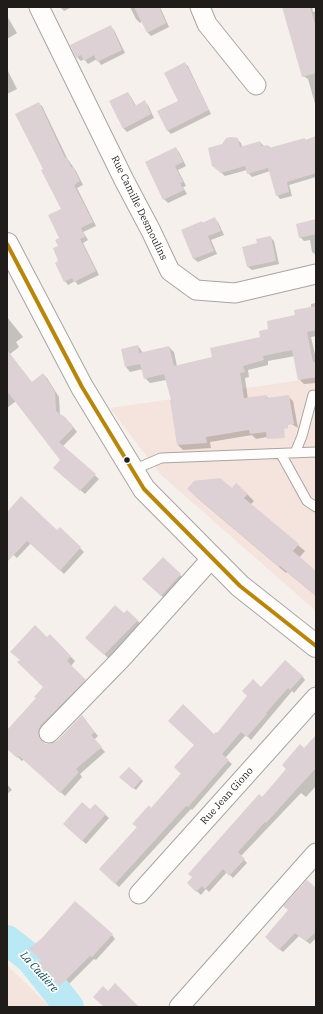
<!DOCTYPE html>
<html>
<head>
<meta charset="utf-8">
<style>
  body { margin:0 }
  #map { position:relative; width:323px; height:1014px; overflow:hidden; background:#f5f0ec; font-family:"IBM Plex Serif",serif }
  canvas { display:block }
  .frame { position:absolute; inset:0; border:8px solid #1f1c19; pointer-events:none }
</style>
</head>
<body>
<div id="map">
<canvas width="323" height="1014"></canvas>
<div class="frame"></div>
</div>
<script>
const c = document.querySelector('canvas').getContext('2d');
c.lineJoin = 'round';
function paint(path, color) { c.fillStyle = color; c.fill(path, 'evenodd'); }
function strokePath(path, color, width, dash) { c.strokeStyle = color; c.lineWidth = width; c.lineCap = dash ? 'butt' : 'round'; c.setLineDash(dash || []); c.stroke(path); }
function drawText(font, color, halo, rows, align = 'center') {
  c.font = font + ' "IBM Plex Serif",serif'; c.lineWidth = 3.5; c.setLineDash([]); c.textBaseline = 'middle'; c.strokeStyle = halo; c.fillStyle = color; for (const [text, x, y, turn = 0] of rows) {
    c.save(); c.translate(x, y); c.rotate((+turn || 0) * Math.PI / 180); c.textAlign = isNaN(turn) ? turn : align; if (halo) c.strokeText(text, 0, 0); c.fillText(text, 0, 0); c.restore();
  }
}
paint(new Path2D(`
  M 316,378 L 316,611 L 161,475 L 110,408 Z
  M 7,965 L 50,1007 L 7,1007 Z`), '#f4e4dd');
paint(new Path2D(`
  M 60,7 L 72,7 L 64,11 Z
  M 130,7 L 160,7 L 169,27 L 151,36 L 147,32 L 142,21 L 140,23 L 136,19 Z
  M 283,7 L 312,7 L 313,12 L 316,11 L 316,107 L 308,79 L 303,76 Z
  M 7,16 L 17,33 L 7,39 Z
  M 110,26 L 114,30 L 125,53 L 101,65 L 97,59 L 88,64 L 84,59 L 81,61 L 77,57 Z
  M 184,63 L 188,66 L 211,114 L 171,134 L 168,131 L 159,112 L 180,101 Z
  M 7,69 L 17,89 L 7,94 Z
  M 128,93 L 131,97 L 136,106 L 144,102 L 148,105 L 154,118 L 127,132 L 123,128 Z
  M 38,103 L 42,106 L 67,158 L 76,171 L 83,185 L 77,188 L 96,226 L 83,232 L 88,240 L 83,243 L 99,275 L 78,285 L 75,281 L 68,285 L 65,281 L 60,261 L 62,209 L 45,169 Z
  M 316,137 L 316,177 L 289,185 L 292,196 L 280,199 L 277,195 L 270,171 L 252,177 L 248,173 L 247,170 L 225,176 L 217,169 L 237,139 L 241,143 L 242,147 L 260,142 L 264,146 L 268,146 L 271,148 L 304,139 L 306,140 Z
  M 175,148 L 179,152 L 186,166 L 178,170 L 186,186 L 183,187 L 187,194 L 168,203 L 164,199 Z
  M 215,219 L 218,222 L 224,235 L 211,240 L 217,254 L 198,262 L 194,259 L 182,230 L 202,222 L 204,224 Z
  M 316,220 L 316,255 L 312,252 L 310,240 L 304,241 L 300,237 Z
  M 270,237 L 274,241 L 279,264 L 252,270 L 248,267 L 258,244 Z
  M 316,303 L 316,336 L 311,337 L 316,359 L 316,383 L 304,384 L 299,379 L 295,356 L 268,361 L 268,365 L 248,370 L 249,377 L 245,378 L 248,399 L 266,396 L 270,399 L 288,396 L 293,401 L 298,428 L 287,421 L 278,435 L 256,439 L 252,435 L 210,442 L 211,448 L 183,450 L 178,445 L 172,401 L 166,380 L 150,383 L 145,378 L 143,369 L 130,372 L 126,367 L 138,346 L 143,353 L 169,347 L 174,352 L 177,366 L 214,358 L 261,338 L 269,330 L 311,308 L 311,304 Z
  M 7,317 L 23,337 L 16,342 L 19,347 L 10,354 L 32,383 L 43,374 L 47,378 L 59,397 L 60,415 L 70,423 L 77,432 L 62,447 L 99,479 L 85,494 L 59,472 L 61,460 L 16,401 L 7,408 Z
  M 219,479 L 232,489 L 247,494 L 254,501 L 250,505 L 305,551 L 299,558 L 316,572 L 316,596 L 287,572 L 286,573 L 195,496 L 194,481 Z
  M 7,513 L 57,531 L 60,528 L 84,552 L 64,574 L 31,543 L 17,558 L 7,549 Z
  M 163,558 L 184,579 L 165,599 L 143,579 Z
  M 127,611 L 141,624 L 108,658 L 86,637 L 124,615 Z
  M 50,636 L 75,661 L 71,666 L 89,684 L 42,735 L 42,741 L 46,745 L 53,744 L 85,721 L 98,736 L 94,740 L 105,752 L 80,774 L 82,777 L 65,796 L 24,759 L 22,761 L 7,747 L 7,731 L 37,698 L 45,687 L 47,639 Z
  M 302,676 L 305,680 L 294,693 L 292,691 L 251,740 L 246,735 L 225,758 L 232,764 L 192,810 L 191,809 L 119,887 L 104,873 L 138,828 L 134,824 L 151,809 L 214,735 L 217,734 L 261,688 Z
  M 316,737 L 316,786 L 306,797 L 301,793 L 241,856 L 247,863 L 233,878 L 227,872 L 209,892 L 206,889 L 201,895 L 188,883 Z
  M 129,768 L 143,781 L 136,790 L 121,777 Z
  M 7,784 L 12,790 L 7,794 Z
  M 95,805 L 109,818 L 86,844 L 68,828 L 90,811 Z
  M 316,890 L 316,938 L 310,944 L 299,936 L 283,952 L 269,941 Z
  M 112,935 L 115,939 L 96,960 L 94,959 L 64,989 L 39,963 L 42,960 Z`), '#0003');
strokePath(new Path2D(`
  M 7,940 L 31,959 L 69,1007`), '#bae8f4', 30);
paint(new Path2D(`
  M 134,7 L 159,7 L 166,23 L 147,33 Z
  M 282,7 L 310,7 L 316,27 L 316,73 L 302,77 Z
  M 111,25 L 122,50 L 97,62 L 94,55 L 84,61 L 81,55 L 76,58 L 70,45 Z
  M 185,62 L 209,110 L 167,131 L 157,111 L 178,101 L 164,73 Z
  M 128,92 L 135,106 L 145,100 L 151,114 L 123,129 L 109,101 Z
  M 39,102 L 65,158 L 67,157 L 71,167 L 73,167 L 80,181 L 74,185 L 93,222 L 81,228 L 85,237 L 80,239 L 96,271 L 74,282 L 72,278 L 64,282 L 55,263 L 58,261 L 53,248 L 58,246 L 55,240 L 59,238 L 48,215 L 61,209 L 41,170 L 43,169 L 15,114 Z
  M 316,136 L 316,173 L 287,182 L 289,192 L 276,196 L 268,168 L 247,174 L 245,166 L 221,173 L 212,166 L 208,148 L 222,144 L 226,138 L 231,137 L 238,138 L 240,147 L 260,141 L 262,146 L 268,145 L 269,148 L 305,138 L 305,140 Z
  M 176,147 L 183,162 L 175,166 L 183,182 L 180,183 L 184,190 L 163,200 L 145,162 Z
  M 215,217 L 221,231 L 208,236 L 214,251 L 193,259 L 181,230 L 202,221 L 202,223 Z
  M 316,219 L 316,234 L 299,238 L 296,224 Z
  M 271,236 L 276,261 L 247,267 L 242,247 L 257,243 L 256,239 Z
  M 316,306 L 316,330 L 307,332 L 313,362 L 316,362 L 316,377 L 298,380 L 292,350 L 263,356 L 264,360 L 243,366 L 245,372 L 240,373 L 244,398 L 267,395 L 267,398 L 289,395 L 294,424 L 288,425 L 288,428 L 284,429 L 285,438 L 267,439 L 266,432 L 250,434 L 249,430 L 206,437 L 207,443 L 177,445 L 170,400 L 171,400 L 164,374 L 144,379 L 140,364 L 125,367 L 121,349 L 138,345 L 139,353 L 169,346 L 174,366 L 212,357 L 210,348 L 260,337 L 259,331 L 268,329 L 267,321 L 295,315 L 294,310 Z
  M 7,350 L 32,382 L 43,373 L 55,392 L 56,411 L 66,418 L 73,428 L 59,442 L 96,474 L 80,491 L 53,468 L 60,460 L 7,391 Z
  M 220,478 L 232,488 L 236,483 L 248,494 L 244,498 L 299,544 L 293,551 L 316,571 L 316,596 L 280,566 L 279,567 L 187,489 L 194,481 Z
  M 21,496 L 57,530 L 60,527 L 81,547 L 60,571 L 27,541 L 7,562 L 7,512 Z
  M 163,557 L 181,574 L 161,596 L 142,579 Z
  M 115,605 L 124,613 L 127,610 L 138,620 L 104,655 L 85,638 Z
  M 35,625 L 47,637 L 50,634 L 71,656 L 67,661 L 86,680 L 41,725 L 38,731 L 39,736 L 42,741 L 46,744 L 52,743 L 57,741 L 82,715 L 95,732 L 91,735 L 102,747 L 76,769 L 79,772 L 60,793 L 19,756 L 17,758 L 7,749 L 7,730 L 36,698 L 34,697 L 43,687 L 17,662 L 20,660 L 10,652 Z
  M 285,660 L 303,676 L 290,690 L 288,688 L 266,713 L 267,714 L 247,737 L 241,732 L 222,754 L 229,760 L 188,807 L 186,806 L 115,884 L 99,869 L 137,827 L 132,824 L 149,805 L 151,808 L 181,774 L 174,767 L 194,745 L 168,721 L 183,704 L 214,734 L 216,732 L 217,733 L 247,696 L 242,691 L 253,679 L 261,687 Z
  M 316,735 L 316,768 L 266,823 L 265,822 L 238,852 L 245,859 L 229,876 L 223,869 L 205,889 L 202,886 L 196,892 L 187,883 L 192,877 L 188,874 L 259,794 L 262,797 L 286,769 L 282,765 L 300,744 L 304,748 Z
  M 129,767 L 142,779 L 133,789 L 119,777 Z
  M 82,802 L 90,809 L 95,804 L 106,814 L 82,841 L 63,824 Z
  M 307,880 L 316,888 L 316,932 L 306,941 L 295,933 L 279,950 L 265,937 L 288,910 L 283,906 Z
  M 75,901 L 113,934 L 92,957 L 90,956 L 60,986 L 37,963 L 41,960 L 29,949 L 42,938 Z
  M 115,983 L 139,1007 L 104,1007 L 93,997 L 103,986 L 108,991 Z`), '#ddd1d5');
const service = new Path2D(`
  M 295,453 L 302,436 L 313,395
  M 281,454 L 307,501 L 316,507
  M 133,470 L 161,458 L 316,452`);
const minor = new Path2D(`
  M 39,7 L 124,180 L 151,231 L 170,271 L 196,290 L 235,293 L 316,274
  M 200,7 L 207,24 L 256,85
  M 49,733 L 121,659 L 212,558
  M 139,894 L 316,697
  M 179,1007 L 316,853`);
const secondary = new Path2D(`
  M 7,244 L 82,387 L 144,489 L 240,586 L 316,646`);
strokePath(service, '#a8a5a2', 11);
strokePath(minor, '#a8a5a2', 21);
strokePath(secondary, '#a8a5a2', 24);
strokePath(service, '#fefdfc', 9);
strokePath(minor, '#fefdfc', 19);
strokePath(secondary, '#fefdfc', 22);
strokePath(new Path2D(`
  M 7,244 L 82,387 L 144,489 L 240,586 L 316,646`), '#b8860b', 4);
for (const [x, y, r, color] of [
  [127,460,3.5,"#1f1c19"]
]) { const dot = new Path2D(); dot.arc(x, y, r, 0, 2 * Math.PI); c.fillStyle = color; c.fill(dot); strokePath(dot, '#fff', 1.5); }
drawText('10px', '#1f1c19', '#fff', [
  ["Rue Camille Desmoulins",139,208,64],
  ["Rue Jean Giono",227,796,-48]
]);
drawText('italic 11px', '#044350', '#fff', [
  ["La Cadière",39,972,48]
]);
</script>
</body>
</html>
